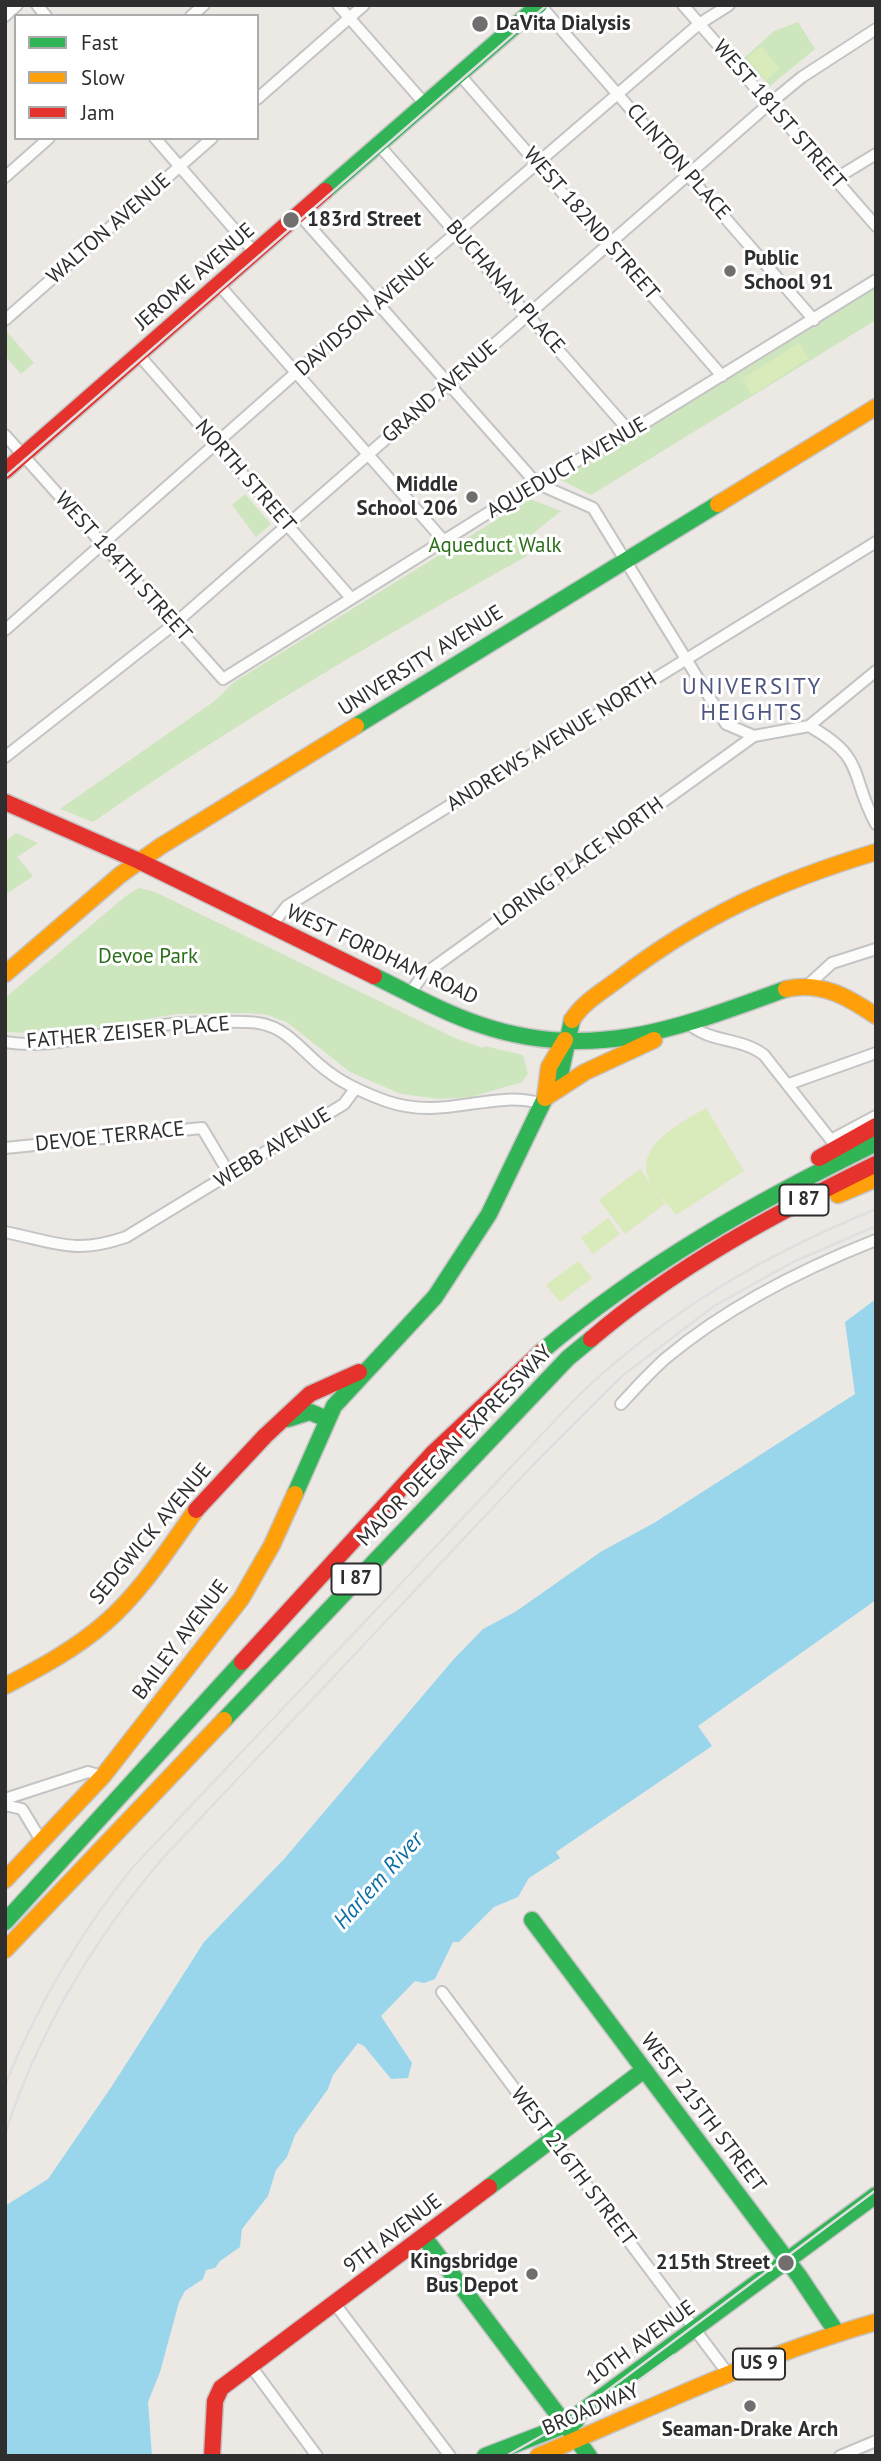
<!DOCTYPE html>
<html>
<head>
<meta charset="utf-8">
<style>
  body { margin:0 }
  #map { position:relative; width:881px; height:2461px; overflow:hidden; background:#ece8e4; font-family:"PT Sans",sans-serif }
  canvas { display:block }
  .frame { position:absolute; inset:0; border:7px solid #2e2e2e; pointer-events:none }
  .legend { position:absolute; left:14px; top:14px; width:245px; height:126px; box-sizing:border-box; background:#fff; border:2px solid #ababab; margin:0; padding:9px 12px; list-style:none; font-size:21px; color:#2e2e2e }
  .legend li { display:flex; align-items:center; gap:14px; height:35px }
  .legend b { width:35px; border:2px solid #ababab }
</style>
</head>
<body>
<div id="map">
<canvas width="881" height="2461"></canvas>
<div class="frame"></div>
<ul class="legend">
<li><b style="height:9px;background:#30b455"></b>Fast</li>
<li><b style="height:9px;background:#ff9f0a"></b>Slow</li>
<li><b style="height:9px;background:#e5322d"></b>Jam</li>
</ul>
</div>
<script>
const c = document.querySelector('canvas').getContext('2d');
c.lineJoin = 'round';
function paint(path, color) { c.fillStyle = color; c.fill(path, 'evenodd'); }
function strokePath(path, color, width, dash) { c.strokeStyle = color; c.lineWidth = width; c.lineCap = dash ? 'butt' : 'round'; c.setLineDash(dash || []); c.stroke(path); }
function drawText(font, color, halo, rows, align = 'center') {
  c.font = font + ' "PT Sans",sans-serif'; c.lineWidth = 6; c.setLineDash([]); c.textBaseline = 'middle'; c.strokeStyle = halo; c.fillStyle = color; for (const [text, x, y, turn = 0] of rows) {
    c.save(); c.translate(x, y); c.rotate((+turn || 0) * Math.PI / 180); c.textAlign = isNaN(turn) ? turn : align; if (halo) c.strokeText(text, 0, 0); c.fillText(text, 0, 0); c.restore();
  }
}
paint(new Path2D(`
  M 798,22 L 815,49 L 770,86 L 744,58 L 774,31 Z
  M 876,287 L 876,320 L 591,495 L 557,478 L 634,436 Z
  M 8,333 L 34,363 L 21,374 L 5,356 L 5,336 Z
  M 245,494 L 271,524 L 256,537 L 232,505 Z
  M 530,499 L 561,511 L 520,544 L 527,556 C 378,639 233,725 93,822 L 60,809 L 216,700 L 234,682 Z
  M 16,833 L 38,843 L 17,857 L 33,876 L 5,895 L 5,841 Z
  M 139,888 L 155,892 L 455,1038 L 483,1048 L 484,1046 L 523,1055 L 528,1074 L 522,1082 L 471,1097 L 440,1099 L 401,1094 L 350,1072 L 288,1023 L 268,1015 L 245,1013 L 177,1014 L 54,1034 L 5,1032 L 5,998 L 126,896 Z`), '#cee6be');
paint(new Path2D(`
  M 761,46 L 780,69 L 766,80 L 747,58 Z
  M 799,343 L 809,358 L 752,395 L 742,379 Z
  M 706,1108 L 744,1171 L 676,1215 C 668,1204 654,1192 649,1179 C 634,1145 684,1121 706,1108 Z
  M 640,1169 L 666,1203 L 625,1234 L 599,1200 Z
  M 608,1218 L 620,1234 L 593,1254 L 581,1238 Z
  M 578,1261 L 592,1278 L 560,1302 L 546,1285 Z`), '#d9eabb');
paint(new Path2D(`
  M 876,1299 L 876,1600 L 698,1726 L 712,1746 L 556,1852 L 560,1858 L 529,1878 L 518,1897 L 494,1907 L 459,1942 L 453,1942 L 435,1979 L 424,1983 L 415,1981 L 381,2016 L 412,2063 L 408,2078 L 391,2079 L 364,2046 L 358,2043 L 333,2075 L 328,2089 L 295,2135 L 287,2157 L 276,2170 L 268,2196 L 242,2229 L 240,2247 L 220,2261 L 215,2268 L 206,2270 L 203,2279 L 185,2291 L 179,2302 L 160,2372 L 148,2402 L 152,2456 L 5,2456 L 5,2206 L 48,2179 L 112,2086 L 204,1942 L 285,1858 L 453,1660 L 483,1629 L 515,1612 L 602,1551 L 654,1523 L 855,1394 L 845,1322 Z`), '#99d6ec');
const street = new Path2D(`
  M 37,5 L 46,16
  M 338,5 L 425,104
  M 540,5 L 814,320
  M 683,5 L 876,226
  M 5,16 L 17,5
  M 191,16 L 204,5
  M 459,74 L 722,376
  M 257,99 L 364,5
  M 155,138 L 254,252
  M 378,144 L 630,432
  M 5,177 L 49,138
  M 835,179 L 876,154
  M 299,214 L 536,483 L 593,508 L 726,724 L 754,736 L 809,726 C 867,758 849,775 876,824
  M 219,285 L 444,541
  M 5,320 L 212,138
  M 138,354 L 351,598
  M 5,435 L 223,679 L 536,483 L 630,432 L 876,280
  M 5,630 L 377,301 L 699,24 L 729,5
  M 809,726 L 876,671
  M 5,757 L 173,625 L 769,104 L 802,77 L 876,29
  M 271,926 L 287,906 L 876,542
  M 808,985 L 832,963 L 876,949
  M 410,993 L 423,975 L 754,736
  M 688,1023 C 709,1043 741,1037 764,1055 L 831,1140 L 876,1116
  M 5,1042 C 47,1049 85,1036 126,1030 C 165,1023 207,1021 247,1022 C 287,1022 301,1053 330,1073 C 347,1086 367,1094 386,1101 C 446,1122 492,1088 543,1104
  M 789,1084 L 876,1053
  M 5,1148 L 202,1128 L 230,1175
  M 5,1232 C 55,1242 74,1255 126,1237 L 344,1104 L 355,1089
  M 621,1404 C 635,1389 650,1372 666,1358 C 727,1307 802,1269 876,1240
  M 5,1799 L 88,1772 L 103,1776
  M 5,1805 L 22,1809 L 42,1842
  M 442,1992 L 729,2375
  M 335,2304 L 450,2456
  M 250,2365 L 317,2456
  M 840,2456 L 876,2441`);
const fast = new Path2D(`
  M 325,191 L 539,5
  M 356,726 L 718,504
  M 374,976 C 409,993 444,1013 481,1025 C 593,1063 681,1027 786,989
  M 541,1352 C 645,1264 754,1203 876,1143
  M 288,1419 L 310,1412 L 327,1419
  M 295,1494 L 334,1406 L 435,1297 L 489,1214 L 545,1098 L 561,1071 L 572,1020
  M 224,1720 L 568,1358 L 591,1339
  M 532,1920 L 799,2276 L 837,2333
  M 5,1922 L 242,1662
  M 489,2187 L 644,2070
  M 424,2237 L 589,2456
  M 565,2424 L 876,2195
  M 485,2456 L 576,2421`);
const slow = new Path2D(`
  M 718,504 L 876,407
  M 5,974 L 120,875 L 161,846 L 356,726
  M 786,989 C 821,981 848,997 876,1016
  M 572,1020 C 583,1002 603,991 620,978 C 701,916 779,881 876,852
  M 545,1098 L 549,1067 L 565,1040
  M 545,1098 L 585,1072 L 654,1040
  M 838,1195 L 876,1179
  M 5,1686 C 40,1668 75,1649 105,1623 C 141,1592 168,1549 196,1510
  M 5,1880 L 103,1776 L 241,1599 L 272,1545 L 295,1494
  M 5,1950 L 224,1720
  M 538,2456 C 649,2409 760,2355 876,2322`);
const jam = new Path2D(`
  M 5,471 L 325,191
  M 5,802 L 139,861 L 374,976
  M 819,1158 L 876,1126
  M 591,1339 C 676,1266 776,1213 876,1164
  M 196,1510 L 265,1436 L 310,1394 L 359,1372
  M 242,1662 L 434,1452 L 541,1352
  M 212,2456 L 215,2401 L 221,2388 L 489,2187`);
strokePath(street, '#c5c4c5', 14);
strokePath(fast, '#c5c4c5', 19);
strokePath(slow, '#c5c4c5', 19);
strokePath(jam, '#c5c4c5', 19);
strokePath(street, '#fcfcfb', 10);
strokePath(fast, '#30b455', 16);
strokePath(slow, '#ff9f0a', 16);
strokePath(jam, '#e5322d', 16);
strokePath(new Path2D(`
  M 5,477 L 547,5
  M 5,2085 C 37,2006 79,1934 133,1867 L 579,1395 C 669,1310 762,1256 876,1209
  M 5,2134 C 39,2030 92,1941 163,1858 L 533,1465 L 622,1376 L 714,1306 L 793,1262 L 876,1226
  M 589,2416 L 674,2355
  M 506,2456 L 561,2425 L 876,2190`), '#dfdfe1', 2.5);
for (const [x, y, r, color] of [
  [480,24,9,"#706f6e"],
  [291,220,9,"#706f6e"],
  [730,271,7,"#706f6e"],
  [472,497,7,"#706f6e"],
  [786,2263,9,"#706f6e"],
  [532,2274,7,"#706f6e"],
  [750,2406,7,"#706f6e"]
]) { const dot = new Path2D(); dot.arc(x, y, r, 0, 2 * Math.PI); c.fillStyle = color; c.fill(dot); strokePath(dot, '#fff', 2.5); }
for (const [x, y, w] of [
  [804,1200,49],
  [356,1579,49],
  [759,2364,52]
]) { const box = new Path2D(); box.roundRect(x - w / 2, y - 15.5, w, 31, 5); c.fillStyle = '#fff'; c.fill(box); strokePath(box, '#2e2e2e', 2); }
drawText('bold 19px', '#2e2e2e', null, [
  ["I 87",804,1200],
  ["I 87",356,1579],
  ["US 9",759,2364]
]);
drawText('bold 21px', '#2e2e2e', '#fff', [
  ["DaVita Dialysis",496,24],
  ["183rd Street",307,220],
  ["Public",744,259],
  ["School 91",744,283],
  ["Middle",458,485,"right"],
  ["School 206",458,509,"right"],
  ["Kingsbridge",518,2262,"right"],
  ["Bus Depot",518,2286,"right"],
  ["215th Street",770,2263,"right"],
  ["Seaman-Drake Arch",750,2430,"center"]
], 'left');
drawText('21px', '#2e2e2e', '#fff', [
  ["WEST 181ST STREET",779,115,49],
  ["CLINTON PLACE",678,162,49],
  ["WEST 182ND STREET",591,224,49],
  ["WALTON AVENUE",109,229,-41],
  ["JEROME AVENUE",195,277,-41],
  ["BUCHANAN PLACE",505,287,49],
  ["DAVIDSON AVENUE",365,315,-41],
  ["GRAND AVENUE",440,392,-41],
  ["AQUEDUCT AVENUE",567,468,-30],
  ["NORTH STREET",245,476,49],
  ["WEST 184TH STREET",123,567,48],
  ["UNIVERSITY AVENUE",421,661,-32],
  ["ANDREWS AVENUE NORTH",552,742,-32],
  ["LORING PLACE NORTH",579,862,-36],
  ["WEST FORDHAM ROAD",382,955,25],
  ["FATHER ZEISER PLACE",128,1033,-5],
  ["DEVOE TERRACE",110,1137,-6],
  ["WEBB AVENUE",273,1148,-32],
  ["MAJOR DEEGAN EXPRESSWAY",455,1446,-46],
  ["SEDGWICK AVENUE",151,1534,-50],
  ["BAILEY AVENUE",181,1640,-53],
  ["WEST 215TH STREET",703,2113,53],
  ["WEST 216TH STREET",573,2167,53],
  ["9TH AVENUE",393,2234,-37],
  ["10TH AVENUE",641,2343,-36],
  ["BROADWAY",591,2410,-23]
]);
drawText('21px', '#2c6e1b', '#fff', [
  ["Aqueduct Walk",495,546],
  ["Devoe Park",148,957]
]);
c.letterSpacing = '2px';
drawText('23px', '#4d5680', '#fff', [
  ["UNIVERSITY",752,687],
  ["HEIGHTS",752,713]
]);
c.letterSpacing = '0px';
drawText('italic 23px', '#0d6fa3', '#fff', [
  ["Harlem River",379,1881,-48]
]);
</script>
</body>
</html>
